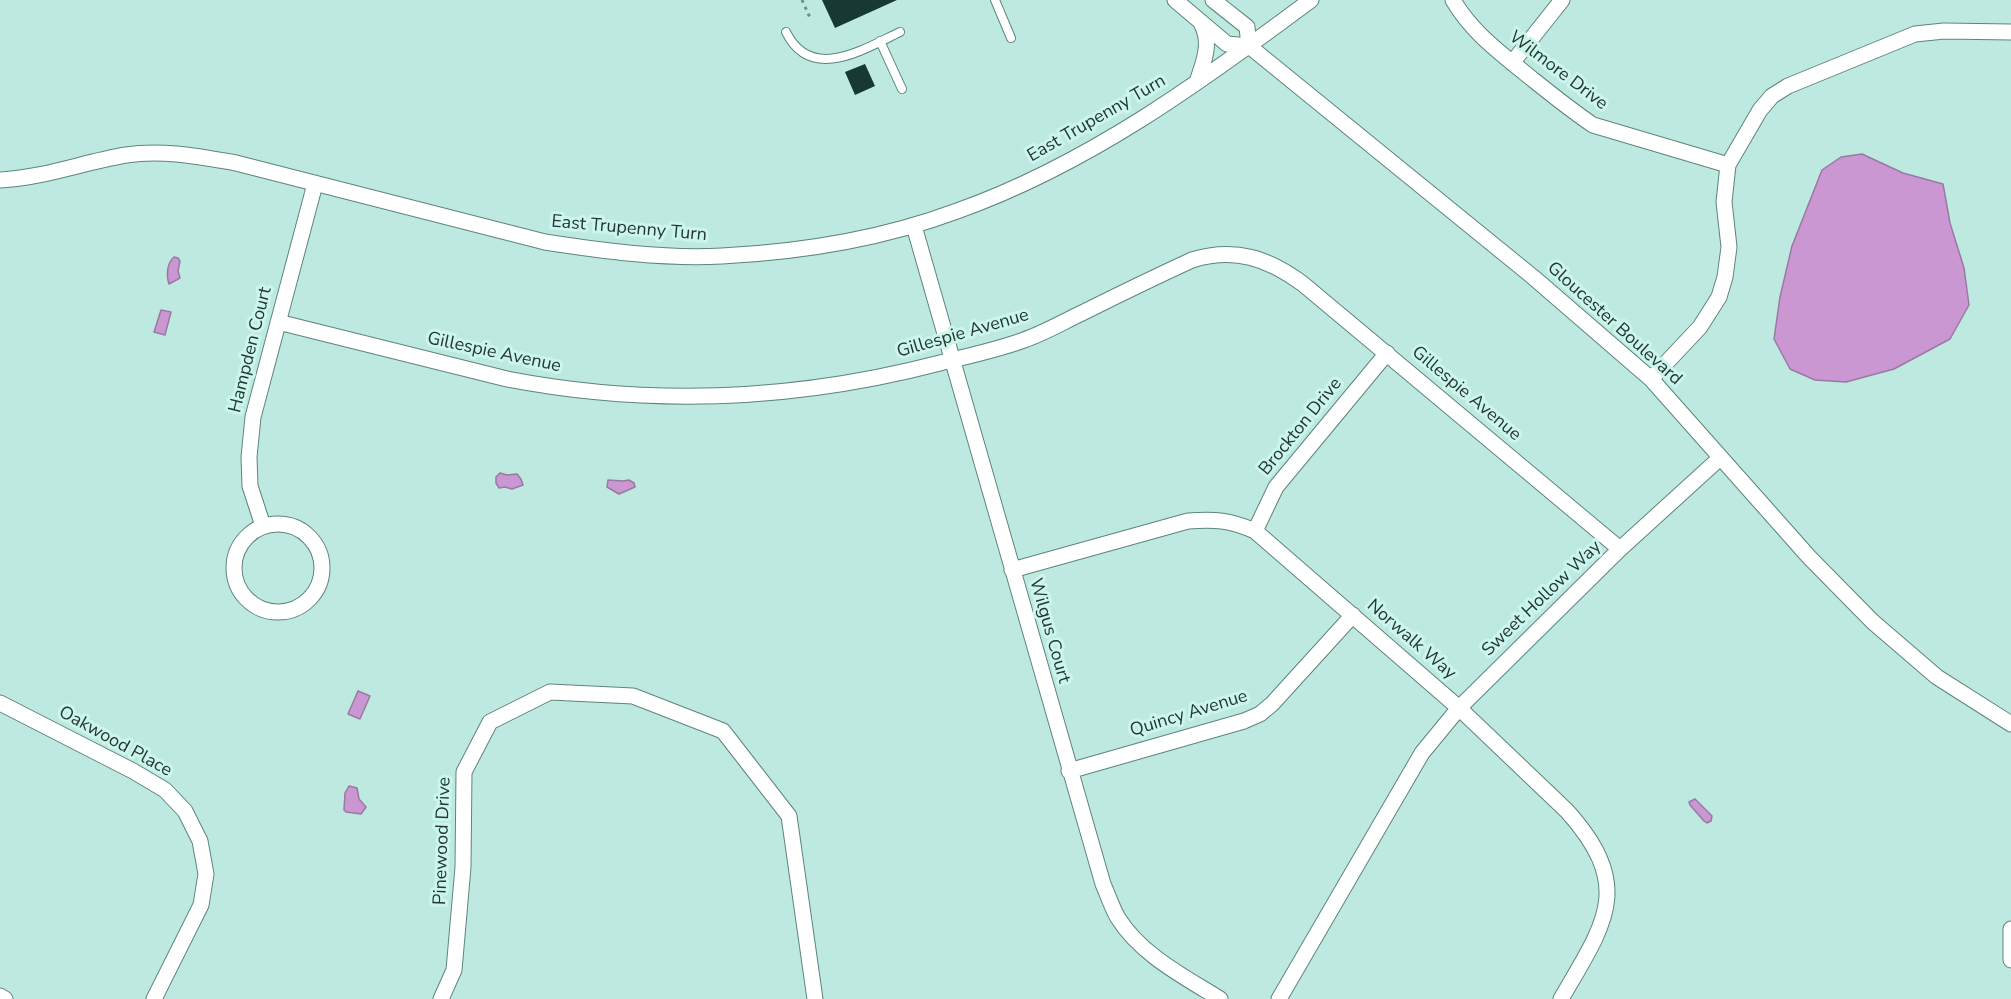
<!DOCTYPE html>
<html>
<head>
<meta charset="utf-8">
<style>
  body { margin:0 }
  canvas { display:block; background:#bee9e0 }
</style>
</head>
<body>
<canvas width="2011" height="999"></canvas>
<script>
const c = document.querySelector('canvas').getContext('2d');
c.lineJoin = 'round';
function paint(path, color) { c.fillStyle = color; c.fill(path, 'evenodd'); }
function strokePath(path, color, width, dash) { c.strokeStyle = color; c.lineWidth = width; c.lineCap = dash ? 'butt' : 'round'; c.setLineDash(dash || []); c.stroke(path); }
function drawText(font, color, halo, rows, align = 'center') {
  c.font = font + ' "Nunito Sans",sans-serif'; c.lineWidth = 6; c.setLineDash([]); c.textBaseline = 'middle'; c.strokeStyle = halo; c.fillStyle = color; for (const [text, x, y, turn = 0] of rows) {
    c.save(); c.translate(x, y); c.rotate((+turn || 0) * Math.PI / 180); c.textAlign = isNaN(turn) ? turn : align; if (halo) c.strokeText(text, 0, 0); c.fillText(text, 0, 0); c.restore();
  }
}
const water = new Path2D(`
  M 1862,154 L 1903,173 L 1943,184 L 1950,223 L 1964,268 L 1969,305 L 1950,339 L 1894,369 L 1846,382 L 1815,380 L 1790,369 L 1774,339 L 1780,297 L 1792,246 L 1822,170 L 1841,157 Z
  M 174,257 L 178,258 L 180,261 L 178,271 L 180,278 L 169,284 C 166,275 167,263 174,257 Z
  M 161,310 L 171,312 L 165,335 L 154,332 Z
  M 500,473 L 507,475 L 517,474 L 521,479 L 523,485 L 512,489 L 505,487 L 499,488 L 496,483 L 496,477 Z
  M 608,480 L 623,481 L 629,480 L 634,483 L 635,487 L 619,494 L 607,487 Z
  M 358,691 L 370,696 L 360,719 L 348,714 Z
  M 349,786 L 357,788 L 359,799 L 366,807 L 361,814 L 346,812 L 344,810 L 345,793 Z
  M 1695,799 L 1712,816 L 1711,821 L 1707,823 L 1704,821 L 1690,805 L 1689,802 Z`);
paint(water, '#ca97d2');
strokePath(water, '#997aa2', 1.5);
paint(new Path2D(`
  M 822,0 L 897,0 L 835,28 Z
  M 865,64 L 875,86 L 855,95 L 845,72 Z`), '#183933');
const service = new Path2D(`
  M 995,0 L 1011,38
  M 786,32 C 811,83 864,49 900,32
  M 880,41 L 902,89`);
const minor = new Path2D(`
  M 1175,0 L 1227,44 L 1249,46 L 1533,277 L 1651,379 L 1809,557 L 1873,622 L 1937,677 L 2011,724
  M 1213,0 L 1247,27 L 1249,46
  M 1453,0 C 1472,33 1502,54 1531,78 C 1551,94 1572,111 1593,125 L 1728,165
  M 1512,63 L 1562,0
  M 1197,82 C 1204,61 1212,43 1201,23
  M 0,180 C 43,178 84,162 126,155 C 163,149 201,157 236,163 L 545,242 C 603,251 663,259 722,256 C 801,252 882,239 957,211 C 1087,165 1201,82 1311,0
  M 914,226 L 1103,884 C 1108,895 1112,908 1118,918 C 1141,955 1185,977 1220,999
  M 278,322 L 507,379 C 652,407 798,400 940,363 C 968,356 997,350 1024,340 C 1044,333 1063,322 1082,313 C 1118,295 1155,277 1192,260 C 1235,247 1268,258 1303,284 L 1620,549
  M 1651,379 L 1700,327 L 1719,297 L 1725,277 L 1729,247 L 1724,202 L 1728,165 L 1760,110 L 1772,96 L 1788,86 L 1915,34 L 1944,31 L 2011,32
  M234 568a44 44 0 1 1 88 0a44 44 0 1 1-88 0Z
  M 263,526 L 250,486 L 249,457 L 253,417 L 315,184
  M 1255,531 L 1276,487 L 1387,353
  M 1012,570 L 1188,521 C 1215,519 1230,520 1255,531 L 1459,708 L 1567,811 C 1635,887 1605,923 1561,999
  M 0,703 L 133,771 L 165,790 L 185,811 L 200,841 L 206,874 L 201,905 L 154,999
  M 1069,771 L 1244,721 L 1260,714 L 1272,704 L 1353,615
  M 2011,929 L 2011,960
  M 0,996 L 5,999
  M 441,999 L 454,970 L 463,867 L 464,772 L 490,722 L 550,692 L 633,696 L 723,731 L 789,816 L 815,999
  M 1279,999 L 1422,753 L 1459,708 L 1620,549 L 1720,458`);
strokePath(service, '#5d857d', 10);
strokePath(minor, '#5d857d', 17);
strokePath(new Path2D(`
  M 802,0 L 811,20`), '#708e88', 3, [3, 4.5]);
strokePath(service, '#fff', 8);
strokePath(minor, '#fff', 15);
drawText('18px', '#263733', '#cbf6ed', [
  ["Wilmore Drive",1558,71,37],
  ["East Trupenny Turn",1097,119,-30],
  ["East Trupenny Turn",629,229,5],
  ["Gloucester Boulevard",1614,324,42],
  ["Gillespie Avenue",963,334,-16],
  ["Hampden Court",251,350,-76],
  ["Gillespie Avenue",494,353,12],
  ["Gillespie Avenue",1466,394,40],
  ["Brockton Drive",1301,427,-51],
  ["Sweet Hollow Way",1542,599,-44],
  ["Wilgus Court",1049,631,74],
  ["Norwalk Way",1411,640,41],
  ["Quincy Avenue",1189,714,-17],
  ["Oakwood Place",115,742,29],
  ["Pinewood Drive",443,841,-88]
]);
</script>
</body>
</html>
